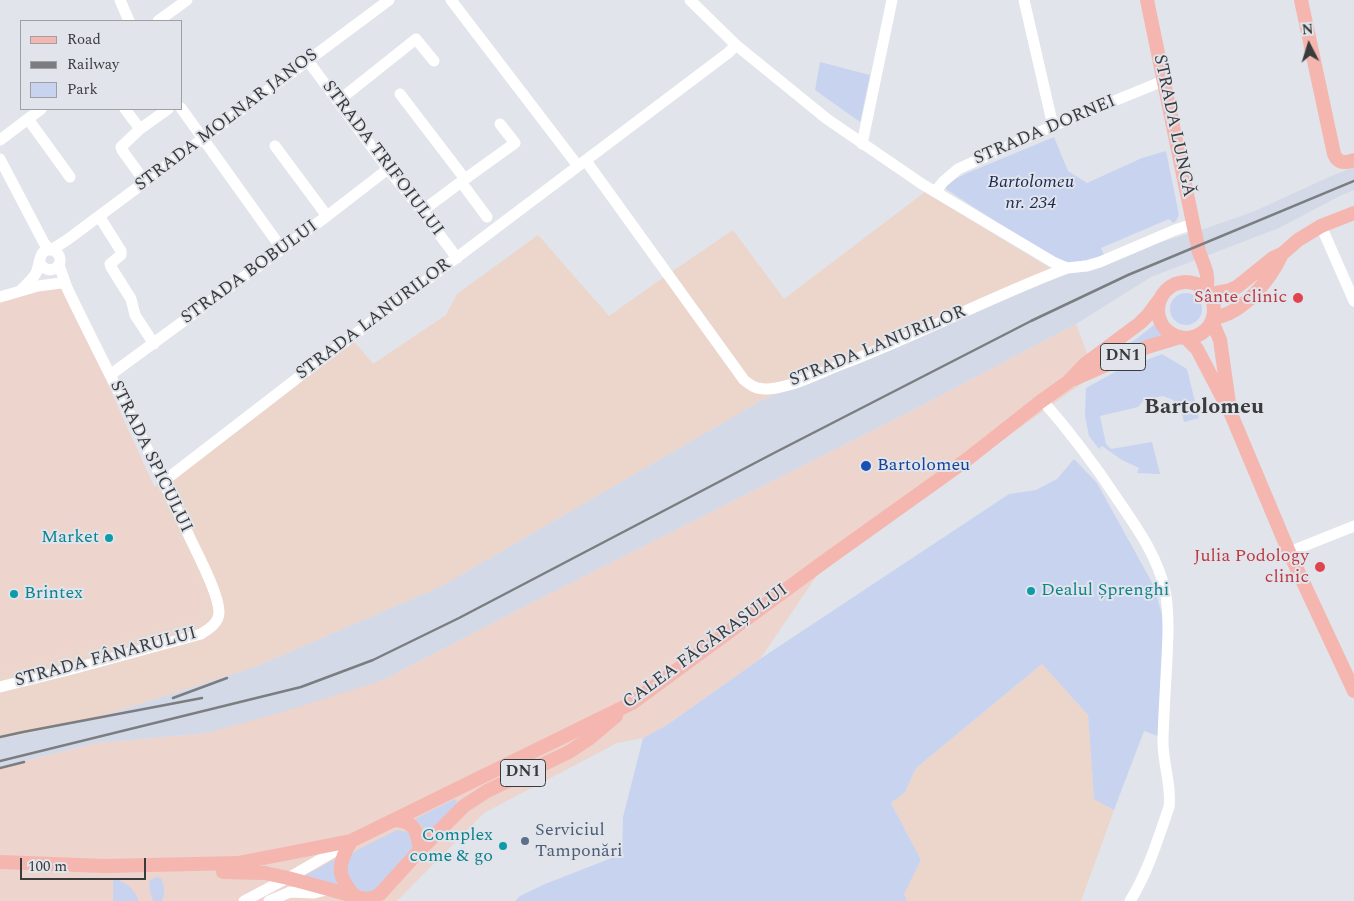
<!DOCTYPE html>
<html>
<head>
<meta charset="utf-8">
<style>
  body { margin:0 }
  #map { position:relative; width:1354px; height:901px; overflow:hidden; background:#e1e4ea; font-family:Spectral,serif }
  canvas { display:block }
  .legend { position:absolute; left:20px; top:20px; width:162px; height:90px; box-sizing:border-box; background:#e1e4ea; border:1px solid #9ea0a5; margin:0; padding:6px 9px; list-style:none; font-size:15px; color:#3a3b3d }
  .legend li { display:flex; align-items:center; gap:10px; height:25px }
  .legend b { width:25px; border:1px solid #9ea0a5 }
  .north { position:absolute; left:1284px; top:20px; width:50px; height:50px; -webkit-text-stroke:4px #e1e4ea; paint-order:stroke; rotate:355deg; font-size:14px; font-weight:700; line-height:20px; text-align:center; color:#3a3b3d }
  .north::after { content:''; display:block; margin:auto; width:18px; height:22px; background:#3a3b3d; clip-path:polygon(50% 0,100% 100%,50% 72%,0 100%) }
  .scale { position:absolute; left:20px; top:858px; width:126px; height:22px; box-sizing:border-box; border:2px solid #3a3b3d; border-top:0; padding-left:6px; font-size:15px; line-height:18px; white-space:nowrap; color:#3a3b3d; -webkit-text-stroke:4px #e1e4ea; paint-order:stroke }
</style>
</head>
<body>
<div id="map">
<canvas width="1354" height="901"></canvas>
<ul class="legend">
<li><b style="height:6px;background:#f4b6af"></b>Road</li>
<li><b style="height:6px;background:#7b7d80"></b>Railway</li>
<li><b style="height:14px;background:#c8d4ef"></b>Park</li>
</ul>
<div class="north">N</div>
<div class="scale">100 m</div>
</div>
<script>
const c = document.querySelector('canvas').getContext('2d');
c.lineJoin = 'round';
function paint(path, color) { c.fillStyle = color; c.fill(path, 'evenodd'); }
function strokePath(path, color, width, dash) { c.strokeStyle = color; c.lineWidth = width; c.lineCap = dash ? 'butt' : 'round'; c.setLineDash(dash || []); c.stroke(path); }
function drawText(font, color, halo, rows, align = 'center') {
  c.font = font + ' Spectral,serif'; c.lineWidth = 4; c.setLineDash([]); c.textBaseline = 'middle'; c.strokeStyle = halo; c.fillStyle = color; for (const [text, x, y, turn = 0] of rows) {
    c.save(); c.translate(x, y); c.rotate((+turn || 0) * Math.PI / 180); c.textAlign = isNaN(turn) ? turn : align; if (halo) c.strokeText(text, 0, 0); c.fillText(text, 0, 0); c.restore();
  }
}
paint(new Path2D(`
  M 58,280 L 99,363 L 122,416 L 204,595 L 200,618 L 0,672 L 0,296 Z
  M 1076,324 L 1095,374 L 820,571 L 760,659 L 667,725 L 643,738 L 617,743 L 484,813 L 397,901 L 0,901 L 0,767 L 97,743 L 207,733 L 383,680 L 535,601 L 913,410 Z`), '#edd4cc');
paint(new Path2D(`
  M 925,192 L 1058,273 L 762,400 L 442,586 L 255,667 L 93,719 L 0,739 L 0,672 L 200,618 L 204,595 L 154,487 L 352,339 L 373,364 L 446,315 L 457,294 L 538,235 L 609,316 L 667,275 L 733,230 L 784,299 Z
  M 1042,664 L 1088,715 L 1094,798 L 1114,810 L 1081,901 L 907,901 L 903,895 L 921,860 L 891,803 L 905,792 L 916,768 Z`), '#ecd5ca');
paint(new Path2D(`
  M 1354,167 L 1354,190 L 1338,197 L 1279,228 L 1151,277 L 1076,324 L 913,410 L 535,601 L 383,680 L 286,711 L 207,733 L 97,743 L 0,767 L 0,739 L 93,719 L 255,667 L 442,586 L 762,400 L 1058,273 L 1204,229 L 1255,211 L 1329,177 Z`), '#d3d9e6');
paint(new Path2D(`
  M 820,62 L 870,75 L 860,122 L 815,90 Z
  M 1054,137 L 1068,171 L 1087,183 L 1142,158 L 1166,151 L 1179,215 L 1176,221 L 1173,223 L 1169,219 L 1101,248 L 1104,255 C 1090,259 1076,264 1061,261 L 1010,231 L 946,189 L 946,184 L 965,174 Z
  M1170 309a16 16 0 1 1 32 0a16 16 0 1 1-32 0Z
  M 1155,324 L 1164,335 L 1109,357 L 1108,355 L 1135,340 Z
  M 1162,354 L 1187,369 L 1199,418 L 1184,422 L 1181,409 L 1173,400 L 1163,396 L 1144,400 L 1138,407 L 1100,416 L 1106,444 L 1111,449 L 1152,442 L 1160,474 L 1137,473 L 1139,468 L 1122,460 L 1102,446 L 1099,449 L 1089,436 L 1085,416 L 1086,388 L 1115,372 Z
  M 1074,459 L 1097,483 L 1154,586 L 1164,622 L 1158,736 L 1144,731 L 1114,810 L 1094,799 L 1088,715 L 1042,664 L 916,768 L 905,792 L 891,803 L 921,860 L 904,894 L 907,901 L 515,901 L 520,896 L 545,884 L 622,854 L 623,817 L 643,738 L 667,725 L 760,659 L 1009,494 L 1036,490 L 1057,479 Z
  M 455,799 L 458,804 L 427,838 L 421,825 L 415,819 Z
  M 397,830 L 407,832 L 412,836 L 413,850 L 377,890 L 366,892 L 354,888 L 347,880 L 347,858 L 357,850 Z
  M 337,858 L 342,886 L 304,876 Z
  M 156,877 L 161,878 C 164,886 166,893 162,901 L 153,901 L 149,888 L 150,880 Z
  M 113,878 C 127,883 133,887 139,901 L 113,901 Z`), '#c8d4ef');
strokePath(new Path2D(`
  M 120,0 L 129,21
  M 451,0 L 578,166
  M 690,0 L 736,45 L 827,119 L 922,184 L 1053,262 L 1067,268 L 1087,266 L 1100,262 L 1175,230 L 1193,224
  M 1024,0 L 1053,126
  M 158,21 L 187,0
  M 308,61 L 388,169 L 422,211 L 457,258
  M 400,94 L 465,179 L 461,182
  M 338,101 L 416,39 L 434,61
  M 181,108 L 282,249
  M 125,109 L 140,129 L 121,147 L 122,150 L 145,182
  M 28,119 L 70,177
  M 140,129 L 168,109
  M 0,140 L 41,109
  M 862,144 L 892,0
  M 275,146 L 327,216
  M 0,159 L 44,243 L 50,250
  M 586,161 L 744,380 C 753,387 756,389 768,389 C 793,387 817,374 840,365 C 917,336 990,297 1067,268
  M 465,179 L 515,143 L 500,124
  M 935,192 L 943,182 L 958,169 L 1053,126 L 1163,81
  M 422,211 L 461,182 L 487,217
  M 99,216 L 121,251 L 121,255 L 110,264 L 111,267 L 131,299 L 135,315 L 154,344
  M 1321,226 L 1354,301
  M 51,250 L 67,240 L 389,0
  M 20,291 C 26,285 32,280 36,273 C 40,266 38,248 51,250 C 54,250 56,252 58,254 C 66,265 49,278 40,263
  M 0,297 L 38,286 L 61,283
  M 110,375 L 327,216 L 388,169
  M 1042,400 C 1070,432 1095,465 1118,500 C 1137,528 1158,557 1165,591 C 1168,604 1168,619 1168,633 C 1167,668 1164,704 1163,739 C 1162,762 1172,784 1169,807 C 1158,839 1148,872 1130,901
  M 164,481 L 313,366 L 728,53 L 736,45
  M 1289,552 L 1354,526
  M 0,687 L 76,668 L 201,634 C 209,629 219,623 219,612 C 219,594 198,555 190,538 C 151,453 107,371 67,288 L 59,265
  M 244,901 L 297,873 L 347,844
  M 269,901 L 290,892 L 314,893 L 330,889`), '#fff', 11);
strokePath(new Path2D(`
  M 1147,0 L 1199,252 C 1204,265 1210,276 1206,290
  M 1301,0 L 1334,154 C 1338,164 1346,163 1354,160
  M1158 310a28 28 0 1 1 56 0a28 28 0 1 1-56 0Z
  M 1210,294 L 1230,290 L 1237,287 L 1273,258 L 1282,254 L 1298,240 L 1321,226 L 1354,213
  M 1213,318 C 1243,314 1270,280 1282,254
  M 1212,321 L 1220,340 L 1229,403
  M 1186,338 L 1197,349 L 1231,414 L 1289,552 L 1354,691
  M 1074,379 L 1147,347 L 1180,337
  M 396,820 C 416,822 417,832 420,850
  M 351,841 C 338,864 335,875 355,896
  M 0,862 L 105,866 L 238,863 L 351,841 L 632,703 L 825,561 L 965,461 L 1040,402 L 1068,382 L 1085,364 L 1140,323 L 1148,315 L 1160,299
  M 223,872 L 265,873 L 288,878 L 365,899 L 373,898 L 380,894 L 420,850 L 464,806 L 487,791 L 569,752 L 590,738 L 616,716`), '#f4b6af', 14);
strokePath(new Path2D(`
  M 173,698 L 227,678
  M 0,737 L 23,732 L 202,698
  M 0,761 L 301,687 L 373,660 L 459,618 L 774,453 L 1031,321 L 1128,275 L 1354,181
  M 0,768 L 24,762`), '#7b7d80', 2.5);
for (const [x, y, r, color] of [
  [1298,298,6,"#e0444e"],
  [866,466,6,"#1a4fb4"],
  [109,538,5,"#0f9aa8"],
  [1320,567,6,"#e0444e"],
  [1031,591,5,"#0f9aa8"],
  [14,594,5,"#0f9aa8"],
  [525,841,5,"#5c6f8a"],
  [503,846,5,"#0f9aa8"]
]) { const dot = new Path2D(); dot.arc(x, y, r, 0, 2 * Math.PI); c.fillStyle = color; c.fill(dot); strokePath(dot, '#e1e4ea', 2); }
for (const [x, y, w] of [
  [1123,357,45],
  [523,773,45]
]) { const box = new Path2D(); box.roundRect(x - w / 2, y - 13.5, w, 27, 4); c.fillStyle = '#e1e4ea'; c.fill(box); strokePath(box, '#3a3b3d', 1); }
drawText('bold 16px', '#3a3b3d', null, [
  ["DN1",1123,357],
  ["DN1",523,773]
]);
drawText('18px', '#3a3b3d', '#e1e4ea', [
  ["STRADA MOLNAR JANOS",227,121,-37],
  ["STRADA LUNGĂ",1173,126,78],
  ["STRADA DORNEI",1045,131,-23],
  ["STRADA TRIFOIULUI",382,159,53],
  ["STRADA BOBULUI",250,273,-36],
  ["STRADA LANURILOR",374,320,-37],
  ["STRADA LANURILOR",878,347,-22],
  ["STRADA SPICULUI",150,457,64],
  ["CALEA FĂGĂRAȘULUI",706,647,-36],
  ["STRADA FÂNARULUI",106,658,-15]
]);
drawText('italic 18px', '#192955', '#e1e4ea', [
  ["Bartolomeu",1031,183],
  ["nr. 234",1031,204]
]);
drawText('18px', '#be3a42', '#e1e4ea', [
  ["Sânte clinic",1287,298],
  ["Julia Podology",1309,557],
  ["clinic",1309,578]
], 'right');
drawText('18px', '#164399', '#e1e4ea', [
  ["Bartolomeu",877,466]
], 'left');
drawText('18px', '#0d838f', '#e1e4ea', [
  ["Market",99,538],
  ["Dealul Șprenghi",1041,591,"left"],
  ["Brintex",24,594,"left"],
  ["Complex",493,836],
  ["come & go",493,857]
], 'right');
drawText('18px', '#4e5e75', '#e1e4ea', [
  ["Serviciul",535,831],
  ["Tamponări",535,852]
], 'left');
drawText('bold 22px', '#3a3b3d', '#e1e4ea', [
  ["Bartolomeu",1204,409]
]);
</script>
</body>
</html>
